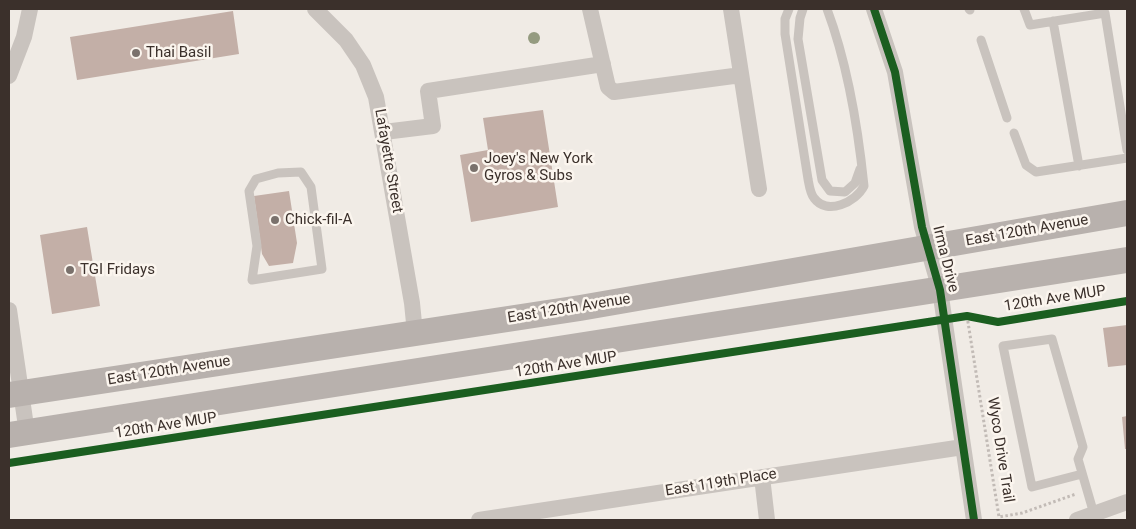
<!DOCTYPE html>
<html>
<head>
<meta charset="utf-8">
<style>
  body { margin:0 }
  #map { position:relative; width:1136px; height:529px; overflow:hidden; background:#f0ebe5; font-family:Roboto,sans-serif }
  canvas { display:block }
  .frame { position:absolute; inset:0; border:10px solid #3b302b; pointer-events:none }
</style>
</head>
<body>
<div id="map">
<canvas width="1136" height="529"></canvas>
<div class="frame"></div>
</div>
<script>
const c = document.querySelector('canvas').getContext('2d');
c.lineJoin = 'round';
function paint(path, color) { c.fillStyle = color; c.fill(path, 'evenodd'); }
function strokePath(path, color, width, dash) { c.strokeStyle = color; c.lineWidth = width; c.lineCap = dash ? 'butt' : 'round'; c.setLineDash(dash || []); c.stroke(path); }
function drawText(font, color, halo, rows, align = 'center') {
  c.font = font + ' Roboto,sans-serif'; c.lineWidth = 5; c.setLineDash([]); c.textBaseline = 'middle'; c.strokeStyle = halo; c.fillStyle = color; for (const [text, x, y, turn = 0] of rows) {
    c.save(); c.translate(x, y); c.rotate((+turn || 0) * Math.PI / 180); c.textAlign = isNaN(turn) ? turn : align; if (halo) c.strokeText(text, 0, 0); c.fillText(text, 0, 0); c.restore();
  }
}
paint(new Path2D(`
  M 233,11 L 239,54 L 77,80 L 70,37 Z
  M 543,110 L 558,207 L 471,222 L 460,155 L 488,150 L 483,118 Z
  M 289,191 L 297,243 L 293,263 L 269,266 L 262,254 L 254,196 Z
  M 87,227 L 100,306 L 52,314 L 40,235 Z
  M 1127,325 L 1127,365 L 1108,367 L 1103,328 Z
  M 1127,416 L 1127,449 L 1125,449 L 1122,417 Z`), '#c3afa7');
strokePath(new Path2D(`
  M 967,316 L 999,517 L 1022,513 L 1076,494`), '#c2bbb6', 3, [2.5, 2.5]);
strokePath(new Path2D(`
  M 789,9 L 785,19 L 785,34 L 808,179 C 809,184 810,193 814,198 C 827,216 856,202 864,186 C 858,127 848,65 827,9
  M 803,9 L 800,18 L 798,39 L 822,180 L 830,191 L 845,192 L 855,183 L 860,169
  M 969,9 L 970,10
  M 1024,9 L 1030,25 L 1105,13 L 1127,150
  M 1053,21 L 1079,166
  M 981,40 L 1007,118
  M 1014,133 L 1026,165 L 1036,172 L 1127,158
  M 301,172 L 311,187 L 322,269 L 252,280 L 257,246 L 249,191 L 256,179 L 278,173 Z
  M 1082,474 L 1032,487 L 1003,346 L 1052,339 L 1083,447 L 1078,459 L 1094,514`), '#c9c3be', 9);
strokePath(new Path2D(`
  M 315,9 L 346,40 L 363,65 L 376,97 L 412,303 L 415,333
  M 590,9 L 608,87 L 614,92 L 741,75
  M 731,9 L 759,189
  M 874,9 L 895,72 L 922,227 L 940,290 L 974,520
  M 9,76 L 24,37 L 30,9
  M 384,132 L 433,126 L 428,91 L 603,64
  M 9,310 L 27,433
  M 762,477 L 767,520
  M 479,520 L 963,447
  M 1077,520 L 1127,502`), '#c9c3be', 16);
strokePath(new Path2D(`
  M 9,395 L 580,308 L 1127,213
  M 9,435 L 1127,260`), '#b8b1ad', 26);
strokePath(new Path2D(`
  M 874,9 L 895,72 L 922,227 L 940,290 L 974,520
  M 9,463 L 967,316 L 998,322 L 1127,301`), '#1b5e20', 8);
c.fillStyle = '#959b80';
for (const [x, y] of [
  [534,38]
]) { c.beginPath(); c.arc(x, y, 6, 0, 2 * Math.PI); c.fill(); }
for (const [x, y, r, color] of [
  [136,53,5,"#7a716c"],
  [474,168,5,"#7a716c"],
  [275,220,5,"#7a716c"],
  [70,270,5,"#7a716c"]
]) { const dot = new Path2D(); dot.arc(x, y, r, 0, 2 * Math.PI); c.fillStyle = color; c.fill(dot); strokePath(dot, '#fbf5ee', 2); }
drawText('15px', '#3b302b', '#fbf5ee', [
  ["Thai Basil",146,53],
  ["Joey's New York",484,159],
  ["Gyros & Subs",484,176],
  ["Chick-fil-A",285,220],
  ["TGI Fridays",80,270]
], 'left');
drawText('15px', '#3b302b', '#fbf5ee', [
  ["Lafayette Street",388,161,80],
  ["East 120th Avenue",1027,231,-10],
  ["Irma Drive",945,259,76],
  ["120th Ave MUP",1055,299,-9],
  ["East 120th Avenue",569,309,-9],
  ["120th Ave MUP",566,365,-9],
  ["East 120th Avenue",169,371,-9],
  ["120th Ave MUP",166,426,-9],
  ["Wyco Drive Trail",1000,450,81],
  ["East 119th Place",721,483,-9]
]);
</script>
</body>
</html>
